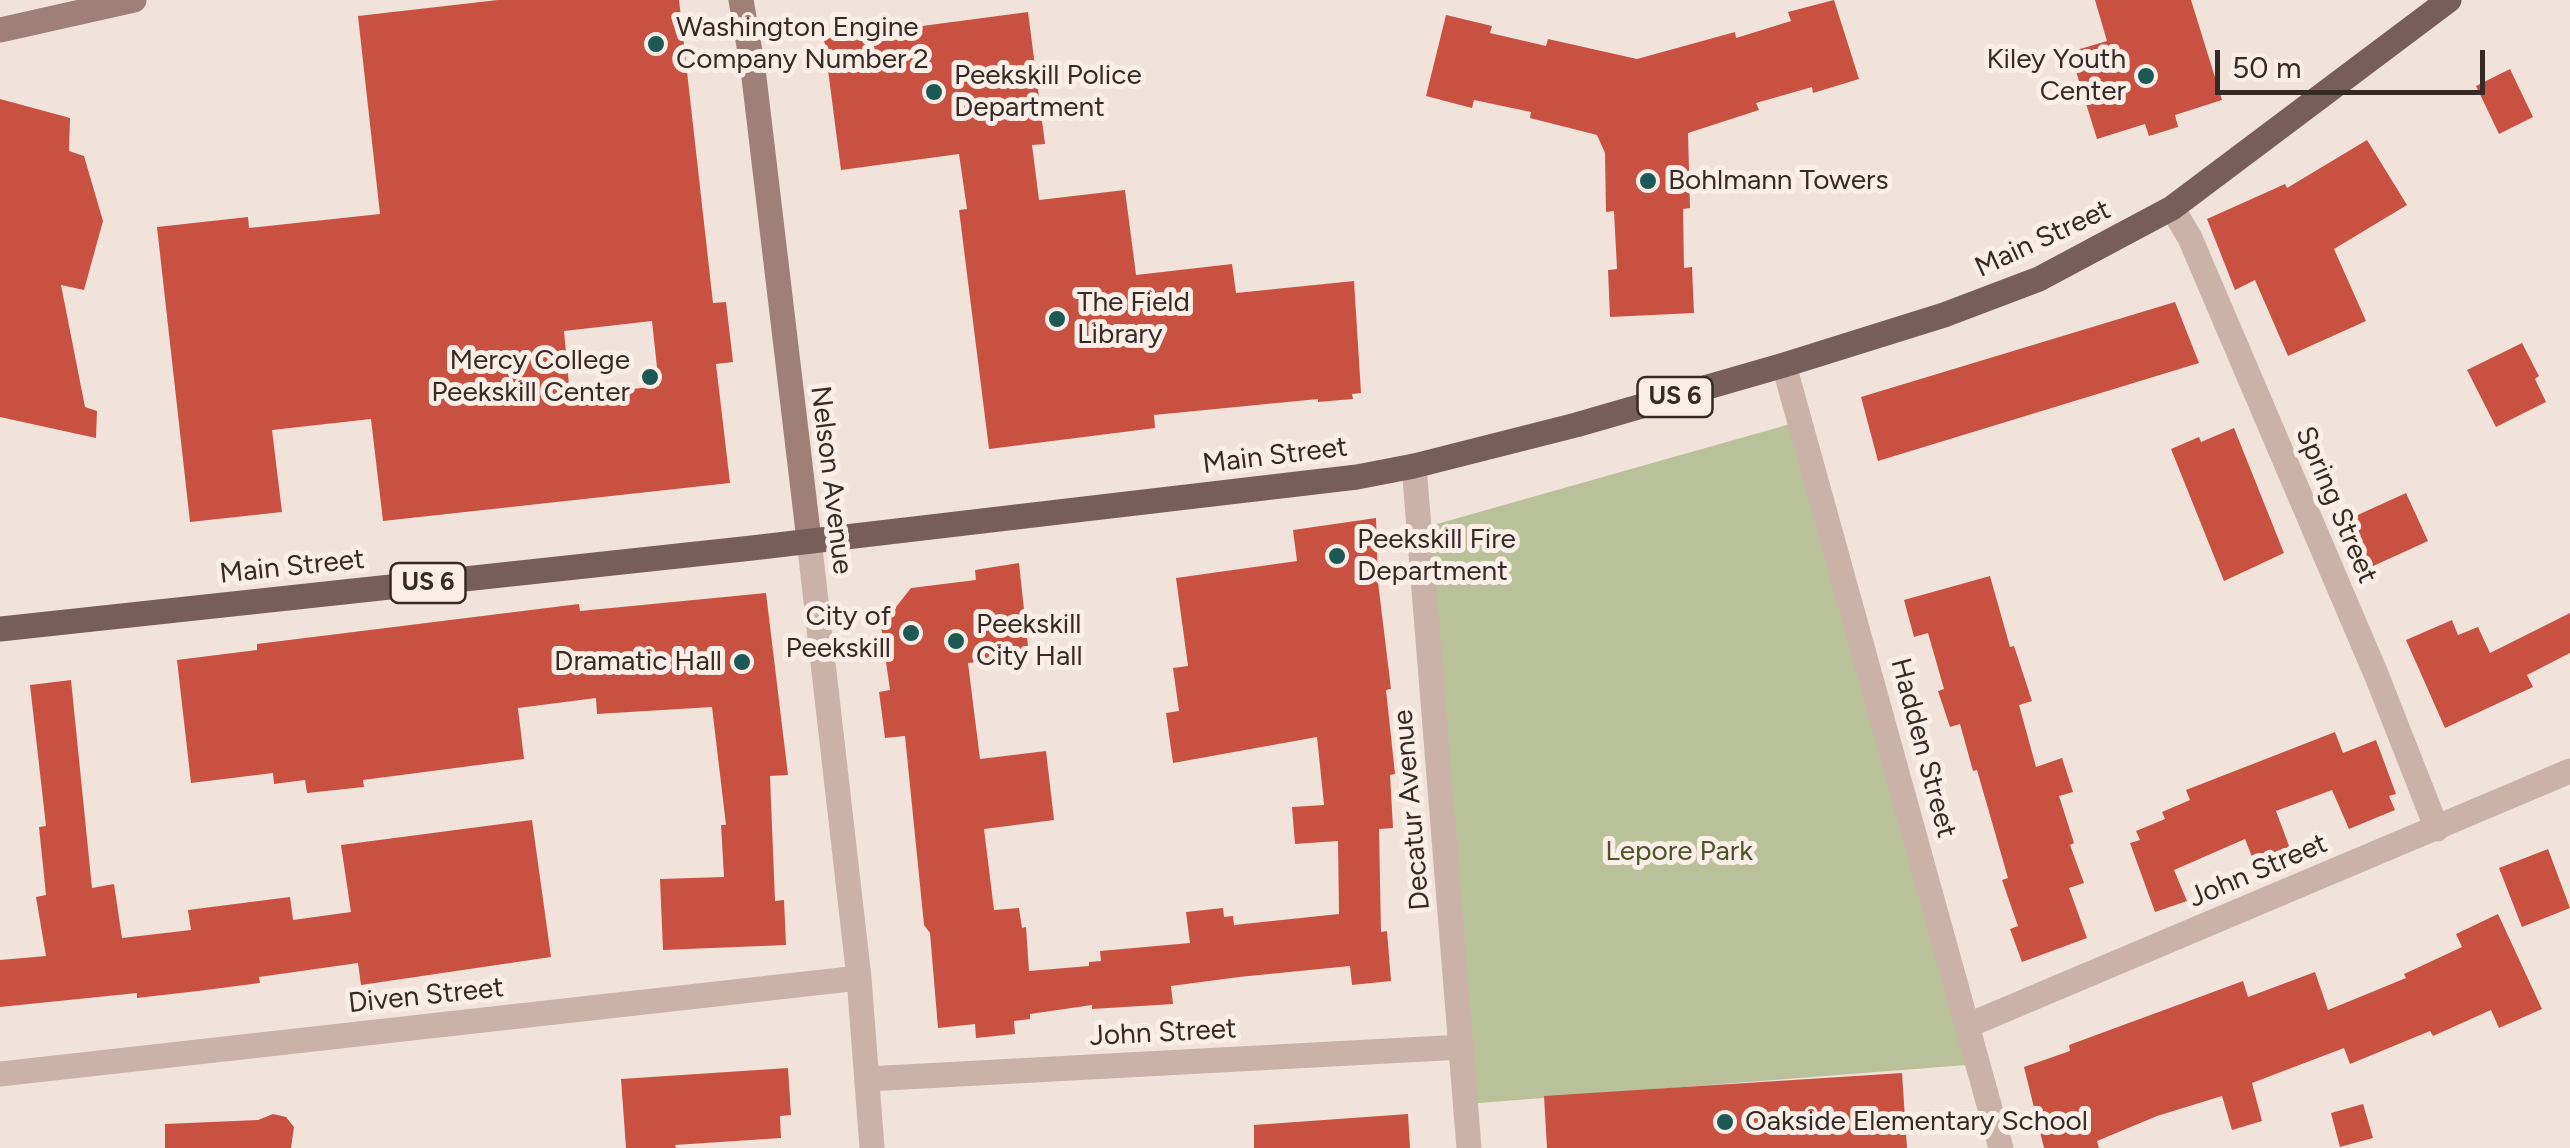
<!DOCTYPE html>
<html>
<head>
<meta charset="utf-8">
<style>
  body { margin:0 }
  #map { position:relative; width:2570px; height:1148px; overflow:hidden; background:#f2e3da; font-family:Figtree,sans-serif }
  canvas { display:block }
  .scale { position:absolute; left:2215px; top:50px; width:270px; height:45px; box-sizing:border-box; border:5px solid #362a27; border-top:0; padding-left:12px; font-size:30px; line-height:35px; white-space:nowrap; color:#362a27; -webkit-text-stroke:8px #faeee6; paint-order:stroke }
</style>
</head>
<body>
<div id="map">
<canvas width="2570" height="1148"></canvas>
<div class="scale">50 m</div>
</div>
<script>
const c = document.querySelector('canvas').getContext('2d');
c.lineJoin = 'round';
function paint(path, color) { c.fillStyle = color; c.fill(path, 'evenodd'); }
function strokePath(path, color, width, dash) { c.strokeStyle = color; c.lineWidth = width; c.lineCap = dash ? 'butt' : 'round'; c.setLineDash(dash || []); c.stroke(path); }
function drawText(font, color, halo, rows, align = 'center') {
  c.font = font + ' Figtree,sans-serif'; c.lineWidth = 10; c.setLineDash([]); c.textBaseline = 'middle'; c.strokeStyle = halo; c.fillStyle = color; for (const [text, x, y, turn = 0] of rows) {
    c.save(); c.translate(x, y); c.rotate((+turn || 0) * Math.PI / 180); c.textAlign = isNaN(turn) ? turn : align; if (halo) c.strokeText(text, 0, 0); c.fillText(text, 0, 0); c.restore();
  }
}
paint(new Path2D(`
  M 1801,421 L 1979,1064 L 1466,1104 L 1419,529 Z`), '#b9c19a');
paint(new Path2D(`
  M 498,0 L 679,0 L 713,303 L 726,302 L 733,362 L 716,364 L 730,483 L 383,521 L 371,419 L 272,430 L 282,512 L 190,522 L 157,227 L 248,217 L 249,228 L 380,214 L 358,16 ZM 652,321 L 659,386 L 570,396 L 564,331 Z
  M 1834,0 L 1859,79 L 1813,93 L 1812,87 L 1756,103 L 1759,110 L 1688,133 L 1690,208 L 1683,209 L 1684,268 L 1692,267 L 1694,313 L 1610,317 L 1608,270 L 1617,269 L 1614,211 L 1606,212 L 1605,153 L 1597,135 L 1530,118 L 1531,112 L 1474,100 L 1472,108 L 1426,96 L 1446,15 L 1492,26 L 1490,33 L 1546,46 L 1548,39 L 1637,59 L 1735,32 L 1736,38 L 1791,21 L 1788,12 Z
  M 2095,0 L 2191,0 L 2222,100 L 2175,115 L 2178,127 L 2149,136 L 2145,124 L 2097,139 L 2070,52 L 2107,41 Z
  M 1028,12 L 1045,144 L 1032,145 L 1039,200 L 1125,190 L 1136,275 L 1232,264 L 1236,293 L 1354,281 L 1361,393 L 1352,394 L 1353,399 L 1318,402 L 1318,399 L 1154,415 L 1155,428 L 989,449 L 959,210 L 967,209 L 959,154 L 841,170 L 824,39 Z
  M 2510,69 L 2533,117 L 2499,134 L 2476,86 Z
  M 0,99 L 70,118 L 69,151 L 84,156 L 103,221 L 84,290 L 61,285 L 85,407 L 97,411 L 96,438 L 0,417 Z
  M 2367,140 L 2407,205 L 2334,249 L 2366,321 L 2288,356 L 2255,280 L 2235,290 L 2207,219 L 2285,184 L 2287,188 Z
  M 2175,302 L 2199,363 L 1878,461 L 1861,397 Z
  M 2522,343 L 2539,376 L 2535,379 L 2546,402 L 2496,427 L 2467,370 Z
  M 2234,428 L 2284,553 L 2224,581 L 2171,449 L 2199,437 L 2201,442 Z
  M 2406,493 L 2428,541 L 2371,567 L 2349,519 Z
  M 1376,518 L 1378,582 L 1391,689 L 1386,690 L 1395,774 L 1390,775 L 1393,828 L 1379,829 L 1381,932 L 1387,931 L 1391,981 L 1352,985 L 1350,966 L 1239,977 L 1171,986 L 1173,1004 L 1092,1009 L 1092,1005 L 1030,1014 L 1030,1019 L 1014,1021 L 1015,1034 L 976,1038 L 975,1024 L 938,1028 L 930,933 L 924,925 L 905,736 L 885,738 L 879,692 L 890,690 L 881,626 L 911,588 L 976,580 L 975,570 L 1019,563 L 1029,656 L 968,663 L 980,759 L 1046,751 L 1054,820 L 984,829 L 994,910 L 1019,908 L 1022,928 L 1026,927 L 1029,971 L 1089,966 L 1089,962 L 1101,961 L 1100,951 L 1190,943 L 1186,912 L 1223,908 L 1224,917 L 1233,916 L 1234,925 L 1339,914 L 1338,841 L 1295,844 L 1292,807 L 1324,805 L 1317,737 L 1173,763 L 1166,713 L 1179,711 L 1173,668 L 1188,666 L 1176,578 L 1297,561 L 1293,530 Z
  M 1990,576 L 2010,647 L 2014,646 L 2032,701 L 2019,705 L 2036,767 L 2062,758 L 2073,792 L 2059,796 L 2074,843 L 2070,845 L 2084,883 L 2069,888 L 2087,938 L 2022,962 L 2010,929 L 2018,926 L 2002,880 L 2008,878 L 1977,770 L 1973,771 L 1960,724 L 1950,727 L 1938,691 L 1944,689 L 1928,633 L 1914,637 L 1904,600 Z
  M 766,593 L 788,775 L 770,776 L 775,901 L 784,900 L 786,945 L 663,950 L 660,879 L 724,877 L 721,825 L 726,825 L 712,707 L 597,714 L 596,698 L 518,708 L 524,759 L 363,780 L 364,787 L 307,793 L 305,780 L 274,784 L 273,773 L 191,783 L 177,660 L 257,650 L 257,644 L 579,604 L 580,611 Z
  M 2570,613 L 2570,653 L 2527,675 L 2533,687 L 2445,728 L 2406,640 L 2452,620 L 2458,635 L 2478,627 L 2490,653 Z
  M 71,680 L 92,888 L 114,884 L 122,938 L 191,930 L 188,910 L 290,897 L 293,920 L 351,912 L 341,845 L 532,820 L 551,957 L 361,985 L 358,963 L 259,977 L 260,983 L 198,991 L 137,998 L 137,993 L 0,1007 L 0,960 L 46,956 L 36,897 L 46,895 L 39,827 L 46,826 L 30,685 Z
  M 2335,732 L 2343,753 L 2376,740 L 2396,794 L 2389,796 L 2395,810 L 2349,829 L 2332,790 L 2276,811 L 2292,854 L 2256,867 L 2245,839 L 2174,870 L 2187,901 L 2155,912 L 2130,843 L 2140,840 L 2136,831 L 2165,819 L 2162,812 L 2190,800 L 2186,790 Z
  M 2548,849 L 2570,908 L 2522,927 L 2499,868 Z
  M 2498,914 L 2542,1009 L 2499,1028 L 2491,1010 L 2433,1036 L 2430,1031 L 2350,1064 L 2344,1048 L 2252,1083 L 2262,1121 L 2232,1130 L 2222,1096 L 2157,1116 L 2097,1141 L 2099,1148 L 2044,1148 L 2024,1067 L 2070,1051 L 2069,1045 L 2243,981 L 2248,997 L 2315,972 L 2328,1010 L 2406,978 L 2404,974 L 2462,947 L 2456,934 Z
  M 788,1068 L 791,1115 L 780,1116 L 781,1138 L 675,1145 L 676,1148 L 626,1148 L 621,1079 Z
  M 1902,1073 L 1907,1148 L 1547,1148 L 1544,1096 Z
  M 2363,1104 L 2373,1138 L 2340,1147 L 2331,1113 Z
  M 273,1114 L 286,1117 L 294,1127 L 291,1148 L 165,1148 L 165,1124 L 258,1120 Z
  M 1408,1114 L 1410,1148 L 1254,1148 L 1254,1125 Z`), '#c85142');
strokePath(new Path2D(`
  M 2172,208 L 2190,238 L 2376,674 L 2437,829
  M 1784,365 L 2001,1148
  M 1414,466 L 1469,1148
  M 809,540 L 859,978 L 872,1148
  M 1969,1025 L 2570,771
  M 0,1074 L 859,978
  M 867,1079 L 1462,1047`), '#cab2a6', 25);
strokePath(new Path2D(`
  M 741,0 L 753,69 L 809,540
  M 0,30 L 134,0`), '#9e8077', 25);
strokePath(new Path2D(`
  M 0,629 L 752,548 L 1357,477 L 1414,466 L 1576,425 L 1784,365 L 1944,315 L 2039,279 L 2172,208 L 2449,0`), '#785e58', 25);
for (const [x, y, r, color] of [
  [656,44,10,"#1c5854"],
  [2146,76,10,"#1c5854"],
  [934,92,10,"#1c5854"],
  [1648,181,10,"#1c5854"],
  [1057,319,10,"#1c5854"],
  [650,377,10,"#1c5854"],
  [1337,556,10,"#1c5854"],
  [911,633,10,"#1c5854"],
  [956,641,10,"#1c5854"],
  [742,662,10,"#1c5854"],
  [1725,1122,10,"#1c5854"]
]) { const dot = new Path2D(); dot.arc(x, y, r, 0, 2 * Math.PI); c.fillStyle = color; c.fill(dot); strokePath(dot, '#faeee6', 4); }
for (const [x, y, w] of [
  [1675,397,75],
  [428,583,75]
]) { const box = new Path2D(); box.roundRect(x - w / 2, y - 20, w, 40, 8); c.fillStyle = '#faeee6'; c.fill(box); strokePath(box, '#362a27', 2.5); }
drawText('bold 25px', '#362a27', null, [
  ["US 6",1675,397],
  ["US 6",428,583]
]);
drawText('28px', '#362a27', '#faeee6', [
  ["Washington Engine",676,28],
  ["Company Number 2",676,60],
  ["Kiley Youth",2126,60,"right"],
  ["Center",2126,92,"right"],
  ["Peekskill Police",954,76],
  ["Department",954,108],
  ["Bohlmann Towers",1668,181],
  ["The Field",1077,303],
  ["Library",1077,335],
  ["Mercy College",630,361,"right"],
  ["Peekskill Center",630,393,"right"],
  ["Peekskill Fire",1357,540],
  ["Department",1357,572],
  ["City of",891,617,"right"],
  ["Peekskill",891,649,"right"],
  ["Peekskill",976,625],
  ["City Hall",976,657],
  ["Dramatic Hall",722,662,"right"],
  ["Oakside Elementary School",1745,1122]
], 'left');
drawText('28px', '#362a27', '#faeee6', [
  ["Main Street",2043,239,-25],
  ["Main Street",1275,456,-7],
  ["Nelson Avenue",831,480,83],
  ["Spring Street",2336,505,67],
  ["Main Street",292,567,-6],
  ["Hadden Street",1923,748,75],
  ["Decatur Avenue",1412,810,-95],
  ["John Street",2258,871,-23],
  ["Diven Street",426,996,-6],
  ["John Street",1163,1033,-3]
]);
drawText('28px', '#4b552a', '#faeee6', [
  ["Lepore Park",1679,852]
]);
</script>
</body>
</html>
